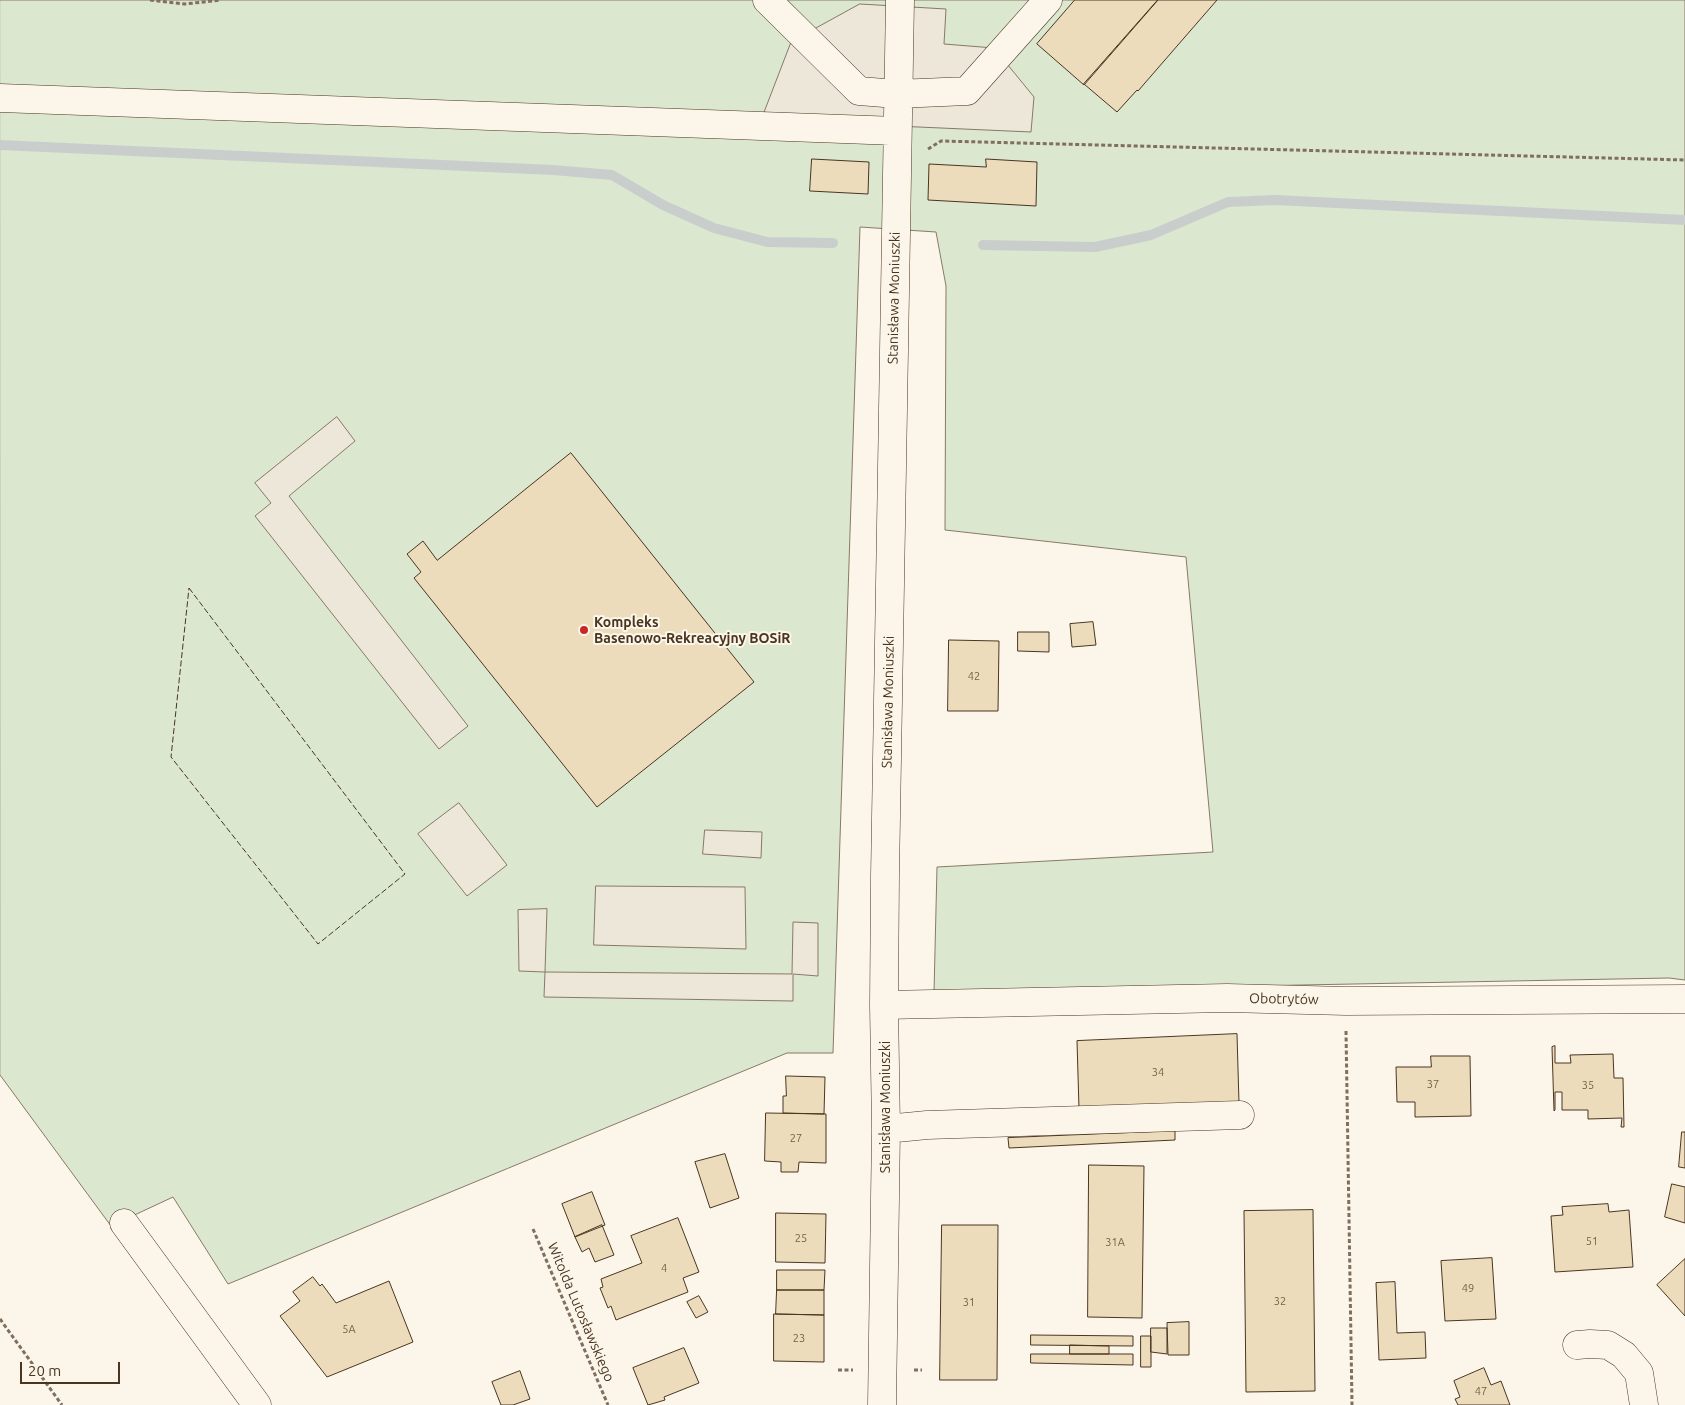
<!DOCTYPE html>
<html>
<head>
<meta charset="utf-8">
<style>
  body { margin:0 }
  #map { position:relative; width:1685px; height:1405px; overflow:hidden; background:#fbf6e9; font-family:Ubuntu,sans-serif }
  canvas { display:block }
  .scale { position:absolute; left:20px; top:1362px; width:100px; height:22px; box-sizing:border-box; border:2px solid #4a3520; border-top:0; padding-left:6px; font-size:15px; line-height:18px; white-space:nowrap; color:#4a3520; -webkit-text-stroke:4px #fbf6e9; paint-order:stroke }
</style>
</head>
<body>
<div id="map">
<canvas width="1685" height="1405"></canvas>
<div class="scale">20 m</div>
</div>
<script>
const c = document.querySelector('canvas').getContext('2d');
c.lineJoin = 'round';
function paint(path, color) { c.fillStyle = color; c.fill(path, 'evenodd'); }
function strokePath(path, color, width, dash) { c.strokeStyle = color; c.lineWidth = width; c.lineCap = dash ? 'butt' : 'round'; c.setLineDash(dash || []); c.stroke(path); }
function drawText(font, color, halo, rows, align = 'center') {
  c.font = font + ' Ubuntu,sans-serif'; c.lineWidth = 4; c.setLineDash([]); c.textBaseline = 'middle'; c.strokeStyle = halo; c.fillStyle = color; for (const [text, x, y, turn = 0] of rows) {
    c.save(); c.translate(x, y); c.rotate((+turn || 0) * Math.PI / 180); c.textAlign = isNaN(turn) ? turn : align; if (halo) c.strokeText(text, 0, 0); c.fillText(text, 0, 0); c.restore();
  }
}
const green = new Path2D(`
  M 0,0 L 1685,0 L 1685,980 L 1669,978 L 934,992 L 937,867 L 1213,852 L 1186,557 L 945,530 L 946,286 L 936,232 L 860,227 L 833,1053 L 787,1053 L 228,1284 L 173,1197 L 111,1226 L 0,1075 Z`);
paint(green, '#dce7d0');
strokePath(green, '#887966', 1);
const parking = new Path2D(`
  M 860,4 L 946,9 L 944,44 L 994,48 L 1034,97 L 1031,132 L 761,120 L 791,42 Z
  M 337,417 L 355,441 L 289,496 L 468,726 L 439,749 L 255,516 L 271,503 L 255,483 Z
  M 459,803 L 507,865 L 467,896 L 418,834 Z
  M 705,830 L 762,832 L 761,858 L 703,854 Z
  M 596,886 L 745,887 L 746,949 L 594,945 Z
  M 547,909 L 545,972 L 792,974 L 793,922 L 818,923 L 818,976 L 793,974 L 793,1001 L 544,997 L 545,972 L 519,971 L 518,910 Z`);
paint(parking, '#ede7d9');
strokePath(parking, '#887966', 1);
strokePath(new Path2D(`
  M 0,145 L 553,170 L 612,175 L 663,205 L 714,228 L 767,242 L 833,243
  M 983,245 L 1095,247 L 1151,235 L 1228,202 L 1275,200 L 1685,220`), '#c9cecd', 10);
const building = new Path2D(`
  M 1075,0 L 1158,0 L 1084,85 L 1037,44 Z
  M 1158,0 L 1217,0 L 1138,91 L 1137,90 L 1117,112 L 1084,84 Z
  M 812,159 L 869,162 L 868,194 L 810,191 Z
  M 986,159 L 1037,162 L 1036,206 L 928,200 L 929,164 L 986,167 Z
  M 571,453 L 754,682 L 597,807 L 414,578 L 421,572 L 407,554 L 423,541 L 437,560 Z
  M 1093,622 L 1096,645 L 1072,647 L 1070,624 Z
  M 1018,632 L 1049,632 L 1049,652 L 1018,651 Z
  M 949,640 L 999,641 L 998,711 L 948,711 Z
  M 1237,1034 L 1239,1103 L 1079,1109 L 1077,1041 Z
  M 1555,1046 L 1555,1063 L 1571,1063 L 1570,1055 L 1613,1054 L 1614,1078 L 1623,1078 L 1624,1127 L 1621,1127 L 1622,1118 L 1588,1119 L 1588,1110 L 1562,1110 L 1562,1092 L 1555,1092 L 1555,1110 L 1554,1111 L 1552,1047 Z
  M 1431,1056 L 1470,1056 L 1471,1116 L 1415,1117 L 1415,1102 L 1397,1102 L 1396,1067 L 1431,1067 Z
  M 786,1076 L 825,1077 L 824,1114 L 783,1113 L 783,1096 L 786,1096 Z
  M 766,1113 L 826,1114 L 826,1163 L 799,1162 L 798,1172 L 781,1172 L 781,1162 L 765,1161 Z
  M 1175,1131 L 1175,1140 L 1009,1148 L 1008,1138 Z
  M 1682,1132 L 1685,1132 L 1685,1168 L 1679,1167 Z
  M 725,1154 L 739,1198 L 710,1208 L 695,1162 Z
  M 1089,1165 L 1144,1166 L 1142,1318 L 1088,1317 Z
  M 1672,1184 L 1685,1187 L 1685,1223 L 1665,1217 Z
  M 592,1192 L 605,1225 L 575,1237 L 562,1204 Z
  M 1608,1204 L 1609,1212 L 1629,1210 L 1633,1267 L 1555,1272 L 1551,1216 L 1563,1215 L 1562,1207 Z
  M 1313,1210 L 1315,1391 L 1246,1392 L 1244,1211 Z
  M 776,1213 L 826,1214 L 825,1263 L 776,1262 Z
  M 678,1218 L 699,1272 L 683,1278 L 688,1292 L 616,1320 L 611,1306 L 608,1308 L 600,1288 L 603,1287 L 601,1279 L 642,1263 L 631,1236 Z
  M 602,1225 L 614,1255 L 595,1262 L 589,1248 L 582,1252 L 575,1237 Z
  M 942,1225 L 998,1225 L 997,1380 L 940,1380 Z
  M 1492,1258 L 1496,1319 L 1445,1321 L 1441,1261 Z
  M 1685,1259 L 1685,1316 L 1657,1285 Z
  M 777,1270 L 825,1270 L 824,1290 L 777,1290 Z
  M 313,1277 L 320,1286 L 322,1284 L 336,1303 L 389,1281 L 413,1342 L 327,1377 L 280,1316 L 300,1301 L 293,1292 Z
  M 1395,1282 L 1397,1333 L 1425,1332 L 1426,1358 L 1379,1360 L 1376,1283 Z
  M 777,1290 L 824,1290 L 824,1315 L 776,1314 Z
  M 699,1296 L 708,1312 L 696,1318 L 687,1302 Z
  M 774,1314 L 824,1315 L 824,1362 L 774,1361 Z
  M 1189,1322 L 1189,1355 L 1168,1355 L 1167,1323 Z
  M 1151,1328 L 1167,1328 L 1167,1354 L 1151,1352 Z
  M 1031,1335 L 1133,1336 L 1133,1346 L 1031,1345 Z
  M 1141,1336 L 1151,1336 L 1151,1367 L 1141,1367 Z
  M 1070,1345 L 1109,1346 L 1109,1354 L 1070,1354 Z
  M 684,1348 L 699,1383 L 664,1397 L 665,1400 L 648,1405 L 633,1368 Z
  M 1031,1354 L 1133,1354 L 1133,1365 L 1031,1363 Z
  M 1484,1368 L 1491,1385 L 1501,1381 L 1510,1405 L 1458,1405 L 1455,1399 L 1460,1397 L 1454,1381 Z
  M 520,1371 L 530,1399 L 513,1405 L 501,1405 L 492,1382 Z`);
paint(building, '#ecdcbc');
strokePath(building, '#4a3520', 1);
const minor = new Path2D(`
  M 767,0 L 859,91 L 897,94 L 967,91 L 1048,0
  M 0,98 L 897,131
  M 884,1005 L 1227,998 L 1346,1001 L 1685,999
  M 886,1129 L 927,1125 L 1240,1115
  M 124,1223 L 257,1405
  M 1577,1345 L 1590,1344 L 1608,1345 L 1624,1355 L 1639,1373 L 1644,1405
  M 882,1405 L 886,1129 L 884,1005 L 885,876 L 900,0`);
strokePath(minor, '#4a3520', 29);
strokePath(new Path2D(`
  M 150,0 L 185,4 L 221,0
  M 928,149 L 941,141 L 1685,160
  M 1346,1031 L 1352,1405
  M 533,1229 L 608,1405
  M 0,1319 L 62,1405
  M 838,1370 L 853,1370
  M 914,1370 L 922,1370`), '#7f6f5c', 3, [4, 2.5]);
strokePath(minor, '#fbf6e9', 28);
strokePath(new Path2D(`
  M 189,588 L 405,874 L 318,944 L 171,757 Z`), '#4a3520', 1, [6, 2.5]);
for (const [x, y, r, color] of [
  [584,630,5,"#c62828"]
]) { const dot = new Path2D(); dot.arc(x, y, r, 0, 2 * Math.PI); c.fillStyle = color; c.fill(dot); strokePath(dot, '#fbf6e9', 2); }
drawText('11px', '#725f47', null, [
  ["42",974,676],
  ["34",1158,1072],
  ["37",1433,1084],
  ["35",1588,1085],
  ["27",796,1138],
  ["25",801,1238],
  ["51",1592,1241],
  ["31A",1115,1242],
  ["4",664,1268],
  ["49",1468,1288],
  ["32",1280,1301],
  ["31",969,1302],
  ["5A",349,1329],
  ["23",799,1338],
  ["47",1481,1391]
]);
drawText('14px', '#4a3520', '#fbf6e9', [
  ["Stanisława Moniuszki",894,298,-89],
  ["Stanisława Moniuszki",888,702,-89],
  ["Obotrytów",1284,999,1],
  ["Stanisława Moniuszki",885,1107,-90],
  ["Witolda Lutosławskiego",581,1312,67]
]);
drawText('bold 14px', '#4a3520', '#fbf6e9', [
  ["Kompleks",594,622],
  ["Basenowo-Rekreacyjny BOSiR",594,638]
], 'left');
</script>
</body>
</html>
